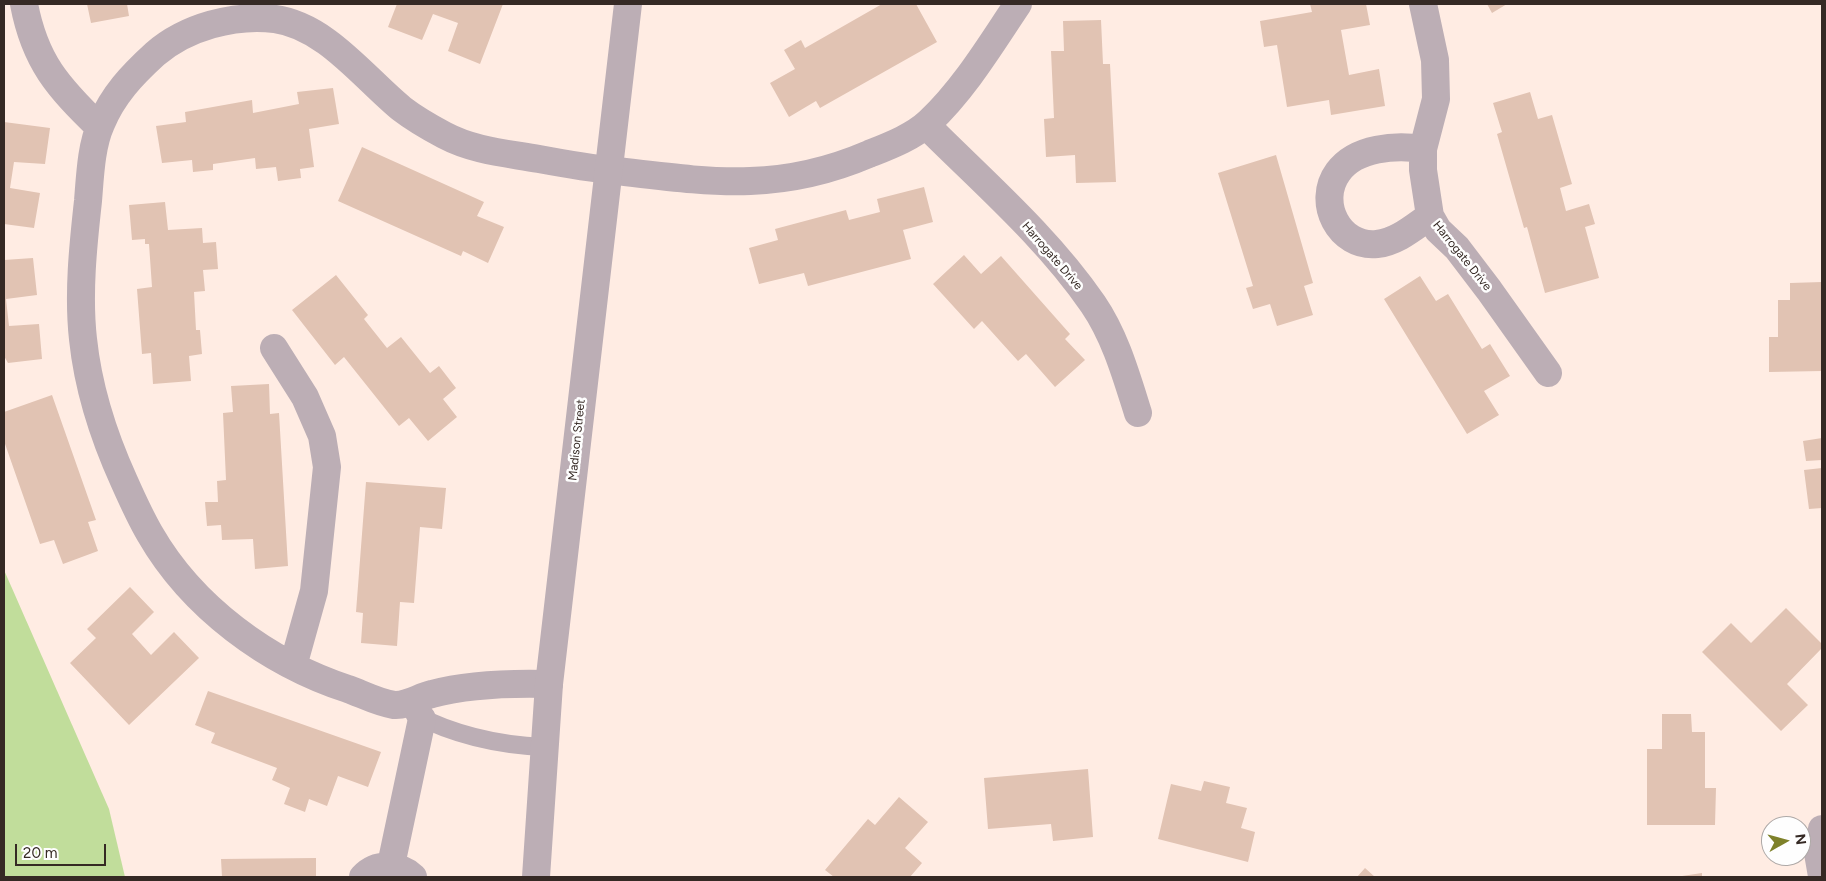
<!DOCTYPE html>
<html>
<head>
<meta charset="utf-8">
<style>
  body { margin:0 }
  #map { position:relative; width:1826px; height:881px; overflow:hidden; background:#ffece3; font-family:Figtree,sans-serif }
  canvas { display:block }
  .frame { position:absolute; inset:0; border:5px solid #352924; pointer-events:none }
  .north { position:absolute; left:1761px; top:816px; width:50px; height:50px; box-sizing:border-box; background:#fefefe; border:1px solid #aea9a7; border-radius:50%; rotate:83deg; font-size:14px; font-weight:700; line-height:20px; text-align:center; color:#352924 }
  .north::after { content:''; display:block; margin:auto; width:18px; height:22px; background:#7e812a; clip-path:polygon(50% 0,100% 100%,50% 72%,0 100%) }
  .scale { position:absolute; left:15px; top:844px; width:91px; height:22px; box-sizing:border-box; border:2px solid #352924; border-top:0; padding-left:6px; font-size:15px; line-height:18px; white-space:nowrap; color:#352924; -webkit-text-stroke:4px #fefefe; paint-order:stroke }
</style>
</head>
<body>
<div id="map">
<canvas width="1826" height="881"></canvas>
<div class="frame"></div>
<div class="north">N</div>
<div class="scale">20 m</div>
</div>
<script>
const c = document.querySelector('canvas').getContext('2d');
c.lineJoin = 'round';
function paint(path, color) { c.fillStyle = color; c.fill(path, 'evenodd'); }
function strokePath(path, color, width, dash) { c.strokeStyle = color; c.lineWidth = width; c.lineCap = dash ? 'butt' : 'round'; c.setLineDash(dash || []); c.stroke(path); }
function drawText(font, color, halo, rows, align = 'center') {
  c.font = font + ' Figtree,sans-serif'; c.lineWidth = 5; c.setLineDash([]); c.textBaseline = 'middle'; c.strokeStyle = halo; c.fillStyle = color; for (const [text, x, y, turn = 0] of rows) {
    c.save(); c.translate(x, y); c.rotate((+turn || 0) * Math.PI / 180); c.textAlign = isNaN(turn) ? turn : align; if (halo) c.strokeText(text, 0, 0); c.fillText(text, 0, 0); c.restore();
  }
}
paint(new Path2D(`
  M 4,570 L 109,809 L 125,877 L 4,877 Z`), '#c1dd9b');
paint(new Path2D(`
  M 87,4 L 127,4 L 129,16 L 91,23 Z
  M 397,4 L 503,4 L 480,64 L 448,51 L 458,23 L 433,14 L 422,40 L 388,27 Z
  M 882,4 L 916,4 L 937,42 L 820,108 L 816,101 L 789,117 L 770,83 L 795,69 L 784,50 L 801,40 L 805,48 Z
  M 1310,4 L 1366,4 L 1370,25 L 1341,30 L 1349,75 L 1379,69 L 1385,106 L 1331,115 L 1329,100 L 1287,107 L 1277,45 L 1264,47 L 1260,21 L 1312,12 Z
  M 1487,4 L 1507,4 L 1492,13 Z
  M 1101,20 L 1103,64 L 1110,64 L 1116,182 L 1076,183 L 1075,155 L 1046,157 L 1044,119 L 1054,118 L 1051,51 L 1064,51 L 1063,21 Z
  M 333,88 L 339,124 L 309,129 L 314,167 L 300,169 L 301,178 L 278,181 L 276,167 L 256,169 L 255,158 L 213,164 L 213,170 L 193,172 L 192,160 L 162,163 L 156,126 L 186,122 L 185,112 L 252,100 L 253,113 L 299,104 L 297,92 Z
  M 1530,92 L 1538,119 L 1552,115 L 1572,184 L 1560,188 L 1566,211 L 1589,204 L 1595,224 L 1585,227 L 1599,278 L 1545,293 L 1527,227 L 1524,228 L 1497,134 L 1502,132 L 1493,103 Z
  M 4,122 L 50,128 L 45,164 L 14,162 L 10,188 L 40,193 L 34,228 L 4,224 Z
  M 362,147 L 484,202 L 477,216 L 504,227 L 488,263 L 463,251 L 461,256 L 338,201 Z
  M 1276,155 L 1313,283 L 1304,286 L 1313,315 L 1277,326 L 1270,304 L 1253,309 L 1246,288 L 1253,286 L 1218,173 Z
  M 924,187 L 933,222 L 903,230 L 911,259 L 808,286 L 804,273 L 759,284 L 749,248 L 778,240 L 775,229 L 846,210 L 849,220 L 880,212 L 877,199 Z
  M 165,202 L 168,230 L 202,228 L 203,243 L 216,242 L 218,269 L 203,270 L 205,291 L 194,292 L 196,330 L 200,330 L 202,354 L 189,356 L 191,381 L 153,384 L 151,353 L 142,354 L 137,289 L 152,287 L 149,244 L 145,244 L 145,239 L 132,240 L 129,205 Z
  M 964,255 L 981,274 L 1001,256 L 1070,334 L 1065,339 L 1085,360 L 1055,387 L 1026,354 L 1018,361 L 982,321 L 974,329 L 933,284 Z
  M 33,258 L 37,295 L 6,299 L 9,326 L 39,324 L 42,359 L 8,363 L 4,356 L 4,260 Z
  M 336,275 L 368,315 L 364,319 L 387,348 L 401,337 L 430,373 L 439,366 L 456,388 L 443,399 L 457,417 L 428,441 L 409,418 L 399,426 L 344,357 L 335,365 L 292,310 Z
  M 1420,276 L 1436,301 L 1448,294 L 1482,349 L 1490,344 L 1510,376 L 1484,391 L 1499,415 L 1467,434 L 1384,299 Z
  M 1822,282 L 1822,371 L 1769,372 L 1769,337 L 1778,337 L 1778,300 L 1790,300 L 1790,283 Z
  M 269,384 L 270,414 L 279,413 L 288,566 L 255,569 L 253,539 L 222,540 L 221,525 L 207,526 L 205,502 L 218,502 L 217,481 L 226,480 L 223,413 L 233,412 L 231,386 Z
  M 52,395 L 96,520 L 88,522 L 98,551 L 63,564 L 54,540 L 40,544 L 4,441 L 4,412 Z
  M 1822,438 L 1822,460 L 1806,461 L 1803,441 Z
  M 1822,468 L 1822,508 L 1809,509 L 1804,470 Z
  M 366,482 L 446,488 L 442,529 L 420,527 L 414,603 L 400,602 L 397,646 L 361,643 L 363,613 L 356,612 Z
  M 130,587 L 154,612 L 132,634 L 151,655 L 174,632 L 199,658 L 129,725 L 70,663 L 96,638 L 87,629 Z
  M 1786,608 L 1822,644 L 1822,648 L 1787,684 L 1808,705 L 1781,731 L 1702,652 L 1731,623 L 1751,643 Z
  M 208,691 L 381,752 L 368,787 L 338,776 L 327,806 L 309,799 L 305,812 L 284,804 L 290,788 L 272,780 L 277,768 L 211,743 L 215,733 L 195,725 Z
  M 1662,714 L 1691,714 L 1692,732 L 1705,732 L 1705,788 L 1716,788 L 1715,825 L 1647,825 L 1647,749 L 1662,749 Z
  M 1088,769 L 1093,837 L 1053,841 L 1051,824 L 988,829 L 984,778 Z
  M 1204,781 L 1230,787 L 1226,803 L 1247,808 L 1241,828 L 1255,832 L 1248,862 L 1158,839 L 1171,784 L 1201,791 Z
  M 899,797 L 928,822 L 905,848 L 922,863 L 910,877 L 834,877 L 825,870 L 868,819 L 875,825 Z
  M 316,858 L 316,877 L 222,877 L 221,859 Z
  M 1365,868 L 1375,877 L 1357,877 Z
  M 1702,873 L 1702,877 L 1683,877 L 1682,876 Z`), '#e1c3b3');
strokePath(new Path2D(`
  M 414,714 C 454,735 499,745 544,747`), '#bcaeb5', 18);
strokePath(new Path2D(`
  M 24,4 C 35,62 58,87 99,127
  M 1423,4 L 1435,60 L 1436,99 L 1423,149 L 1423,170 L 1430,216 L 1438,230 L 1457,248 L 1489,290 L 1548,373
  M 926,125 C 983,182 1047,237 1093,304 C 1115,336 1126,375 1138,413
  M 1423,149 C 1396,145 1356,147 1338,172 C 1316,202 1339,248 1377,244 C 1397,242 1414,227 1430,216
  M 274,348 L 305,397 L 322,436 L 327,467 L 314,591 L 293,666
  M 549,684 C 511,683 469,684 432,694 C 419,697 407,706 394,705 C 379,703 362,694 348,689 C 268,663 192,607 150,534 C 140,517 132,499 124,481 C 104,437 88,387 83,339 C 78,294 83,246 88,201 C 90,177 91,146 101,124 C 113,95 132,75 155,54 C 186,27 234,14 275,19 C 326,26 364,78 402,109 C 415,119 429,127 444,135 C 474,151 506,153 539,159 C 566,164 589,168 617,171 C 710,182 778,193 869,154 C 889,146 913,137 929,122 C 965,88 991,44 1018,4
  M 1822,829 L 1818,853 L 1822,876
  M 391,865 L 422,719
  M 363,877 C 377,862 399,864 413,877`), '#bcaeb5', 28);
strokePath(new Path2D(`
  M 536,877 L 549,684 L 628,4`), '#bcaeb5', 28);
drawText('12px', '#352924', '#fefefe', [
  ["Harrogate Drive",1052,256,49],
  ["Harrogate Drive",1462,256,51],
  ["Madison Street",577,440,-84]
]);
</script>
</body>
</html>
